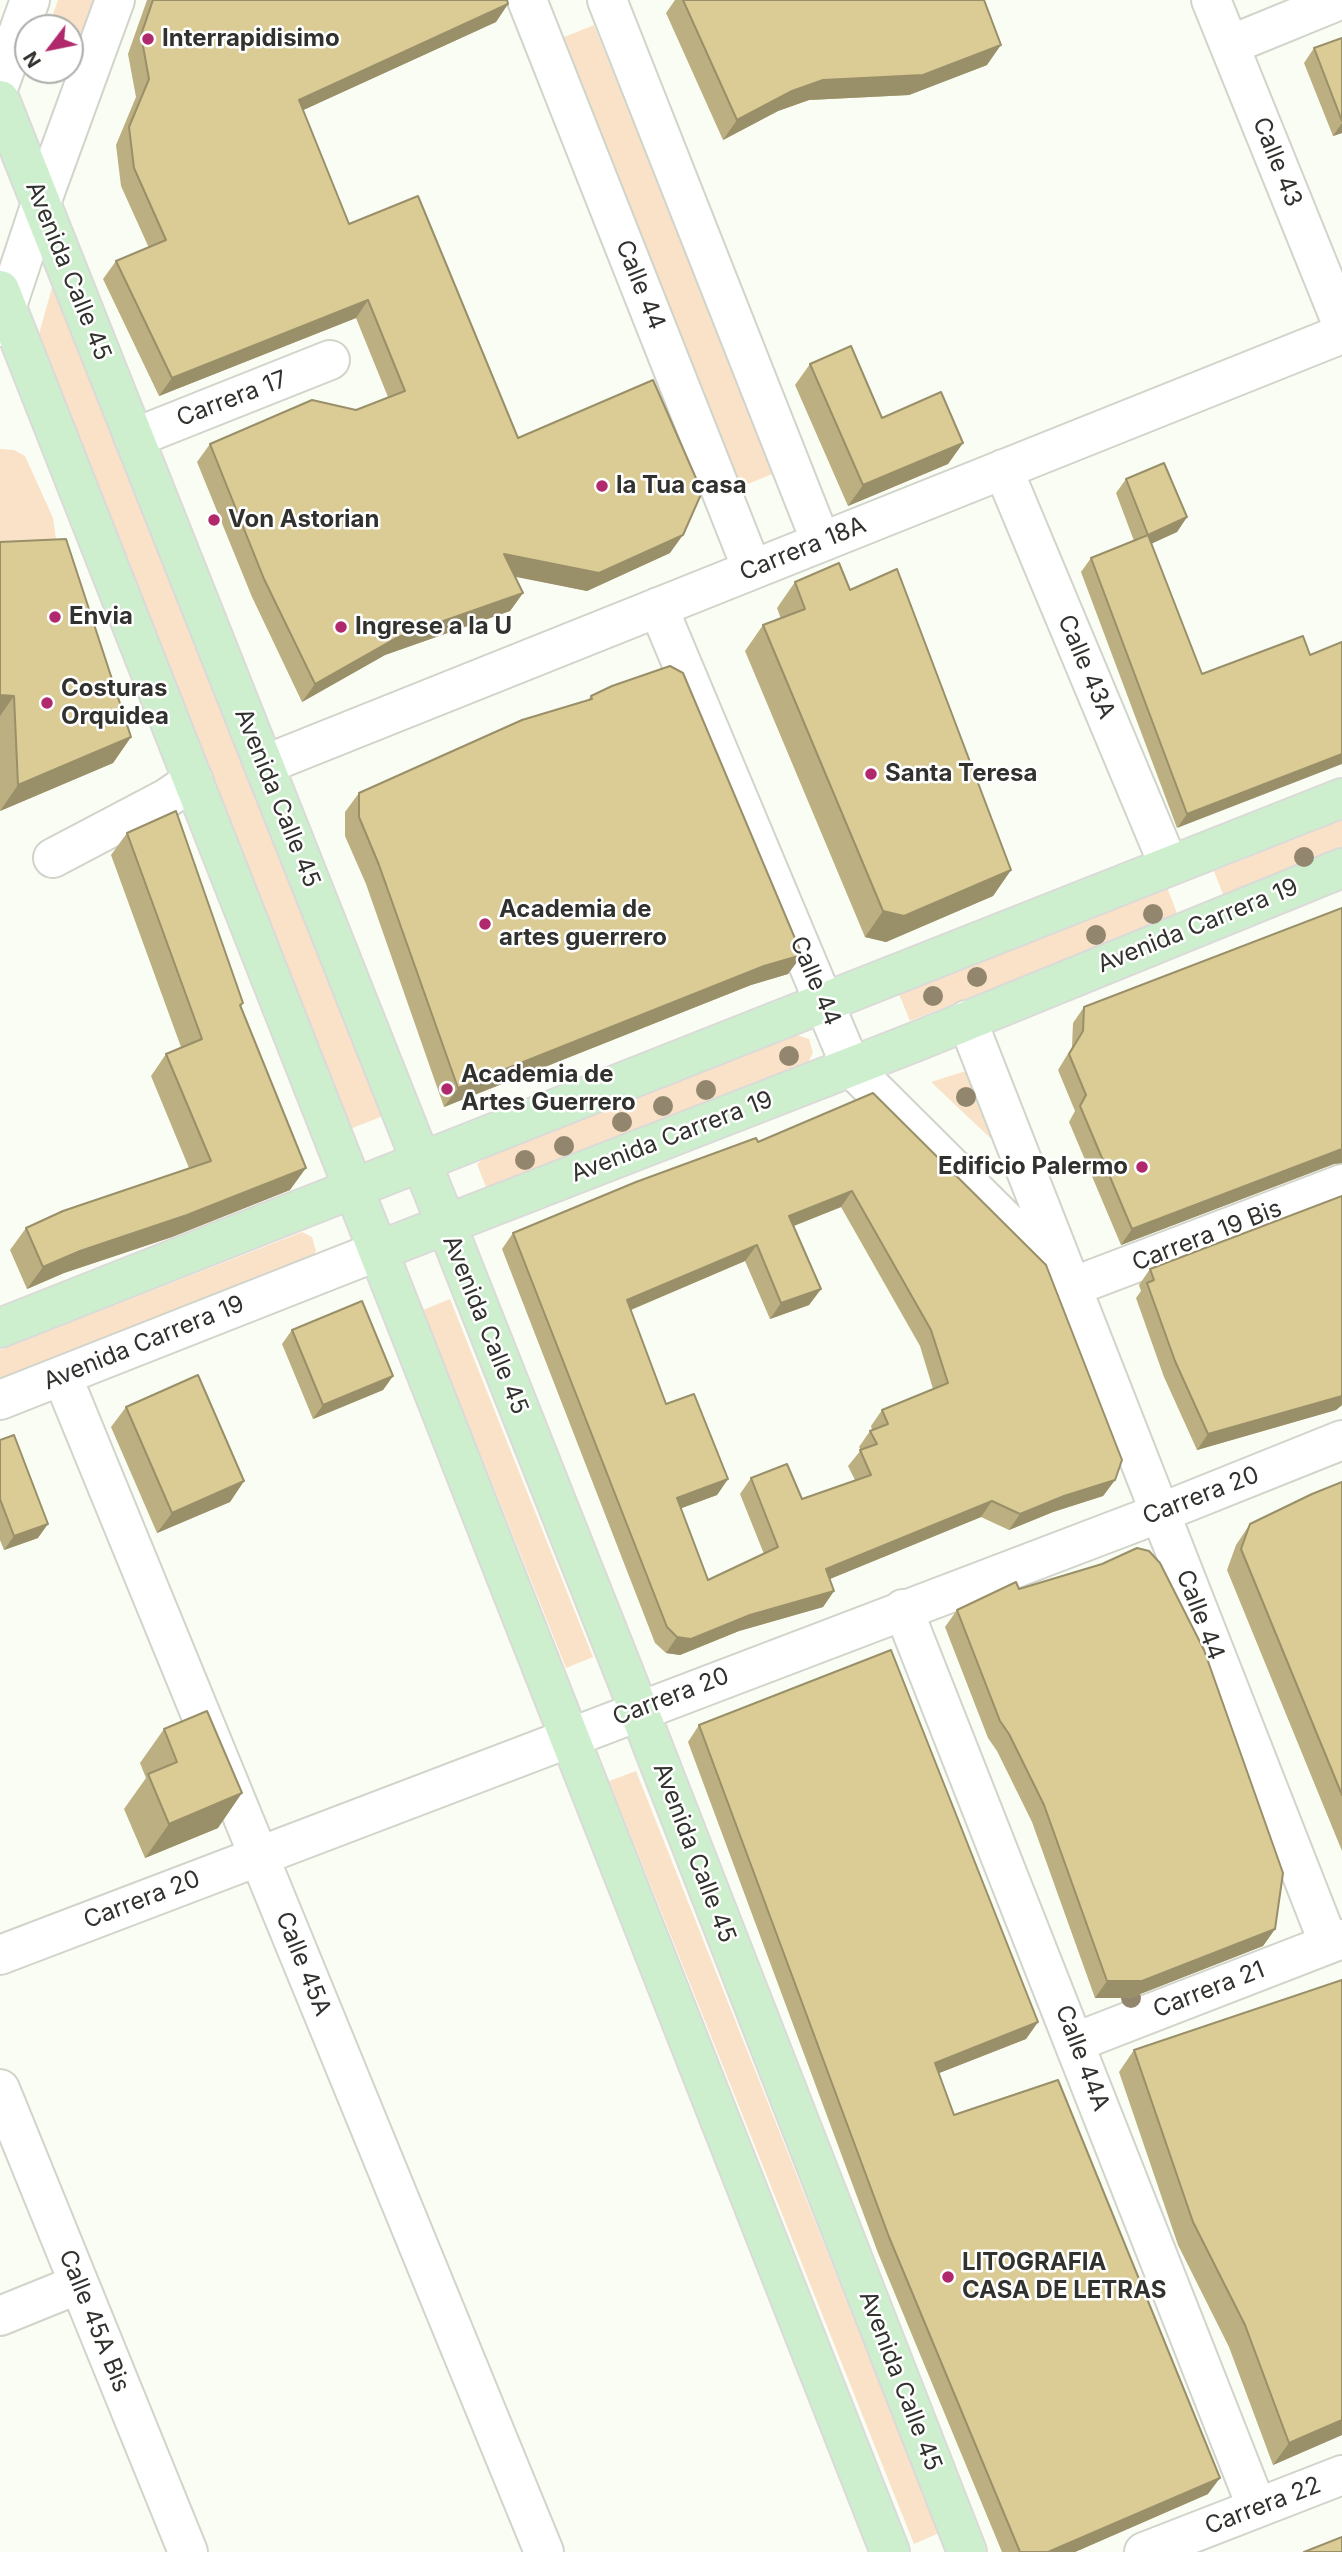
<!DOCTYPE html>
<html>
<head>
<meta charset="utf-8">
<style>
  body { margin:0 }
  #map { position:relative; width:1342px; height:2552px; overflow:hidden; background:#fafdf3; font-family:Inter,sans-serif }
  canvas { display:block }
  .north { position:absolute; left:14px; top:14px; width:70px; height:70px; box-sizing:border-box; background:#fff; border:2px solid #adadab; border-radius:50%; rotate:238deg; font-size:19px; font-weight:700; line-height:28px; text-align:center; color:#31322e }
  .north::after { content:''; display:block; margin:auto; width:24px; height:32px; background:#b0296c; clip-path:polygon(50% 0,100% 100%,50% 72%,0 100%) }
</style>
</head>
<body>
<div id="map">
<canvas width="1342" height="2552"></canvas>
<div class="north">N</div>
</div>
<script>
const c = document.querySelector('canvas').getContext('2d');
c.lineJoin = 'round';
function paint(path, color) { c.fillStyle = color; c.fill(path, 'evenodd'); }
function strokePath(path, color, width, dash) { c.strokeStyle = color; c.lineWidth = width; c.lineCap = dash ? 'butt' : 'round'; c.setLineDash(dash || []); c.stroke(path); }
function drawText(font, color, halo, rows, align = 'center') {
  c.font = font + ' Inter,sans-serif'; c.lineWidth = 5; c.setLineDash([]); c.textBaseline = 'middle'; c.strokeStyle = halo; c.fillStyle = color; for (const [text, x, y, turn = 0] of rows) {
    c.save(); c.translate(x, y); c.rotate((+turn || 0) * Math.PI / 180); c.textAlign = isNaN(turn) ? turn : align; if (halo) c.strokeText(text, 0, 0); c.fillText(text, 0, 0); c.restore();
  }
}
paint(new Path2D(`
  M 58,0 L 94,0 L 70,65 L 70,28 L 48,28 Z
  M 594,25 L 775,473 L 738,488 L 557,40 Z
  M 53,284 L 383,1116 L 350,1129 L 37,341 Z
  M 0,449 L 14,450 L 25,456 L 53,518 L 56,539 L 46,557 L 0,561 Z
  M 1342,820 L 1342,851 L 1224,897 L 1214,871 Z
  M 1167,887 L 1178,916 L 910,1021 L 899,994 Z
  M 797,1035 L 809,1039 L 813,1053 L 807,1064 L 495,1187 L 486,1187 L 477,1164 L 485,1158 Z
  M 972,1069 L 1004,1151 L 931,1082 Z
  M 302,1232 L 312,1237 L 316,1251 L 311,1259 L 0,1382 L 0,1350 Z
  M 450,1299 L 593,1657 L 566,1668 L 423,1310 Z
  M 636,1771 L 939,2533 L 914,2544 L 609,1781 Z`), '#f9e2c8');
const minor = new Path2D(`
  M 527,0 L 752,569
  M 607,0 L 821,542
  M 1211,0 L 1342,324
  M 1230,45 L 1340,0
  M 0,83 L 30,0
  M 0,327 L 41,203 L 115,0
  M 134,438 L 330,360
  M 1003,469 L 1169,866
  M 658,607 L 851,1067 L 1062,1277
  M 264,765 L 1342,334
  M 53,858 L 167,798 L 193,780
  M 967,1020 L 1329,1944
  M 1072,1287 L 1342,1184
  M 62,1376 L 544,2552
  M 0,1400 L 378,1251
  M 903,1609 L 1257,2508
  M 0,1955 L 1160,1513 L 1342,1440
  M 1076,2042 L 1342,1939
  M 0,2089 L 188,2552
  M 0,2316 L 79,2284
  M 1144,2552 L 1342,2475`);
const major = new Path2D(`
  M 0,100 L 625,1675 L 967,2552
  M 0,290 L 890,2552
  M 378,1251 L 920,1040 L 1342,868
  M 0,1328 L 1342,798`);
strokePath(minor, '#d1d4ca', 42);
strokePath(major, '#dadad9', 42);
strokePath(minor, '#fff', 38);
strokePath(major, '#ceefce', 38);
c.fillStyle = '#93866e';
for (const [x, y] of [
  [1304,857],
  [1153,914],
  [1096,935],
  [977,977],
  [933,996],
  [789,1056],
  [706,1090],
  [966,1097],
  [663,1106],
  [622,1122],
  [564,1146],
  [525,1160],
  [1131,1998]
]) { c.beginPath(); c.arc(x, y, 10, 0, 2 * Math.PI); c.fill(); }
paint(new Path2D(`
  M 147,0 L 507,0 L 508,4 L 496,22 L 303,110 L 349,224 L 518,438 L 670,553 L 587,591 L 515,576 L 523,593 L 510,611 L 385,655 L 302,702 L 252,597 L 197,462 L 210,444 L 356,410 L 388,397 L 356,318 L 159,396 L 103,279 L 116,261 L 149,248 L 121,186 L 116,145 L 136,97 L 128,54 Z
  M 675,0 L 984,0 L 987,65 L 909,95 L 809,100 L 778,111 L 723,140 L 666,13 Z
  M 1342,38 L 1342,133 L 1333,136 L 1304,63 L 1314,48 Z
  M 810,364 L 882,418 L 963,443 L 948,464 L 848,506 L 795,385 Z
  M 1126,479 L 1187,517 L 1177,532 L 1151,543 L 1202,674 L 1310,655 L 1177,828 L 1081,572 L 1091,558 L 1134,541 L 1116,493 Z
  M 0,542 L 131,737 L 113,763 L 0,811 Z
  M 795,582 L 850,590 L 1011,870 L 993,896 L 886,942 L 865,937 L 745,651 L 763,625 L 781,619 L 777,608 Z
  M 591,696 L 802,955 L 788,974 L 751,985 L 444,1107 L 366,884 L 345,836 L 345,812 L 359,793 L 588,700 Z
  M 127,833 L 243,1003 L 241,1007 L 290,1190 L 172,1237 L 64,1273 L 27,1289 L 10,1250 L 26,1228 L 189,1168 L 151,1076 L 166,1054 L 181,1047 L 111,855 Z
  M 1342,908 L 1342,1163 L 1334,1164 L 1121,1245 L 1069,1122 L 1075,1111 L 1058,1070 L 1072,1047 L 1073,1023 L 1084,1007 Z
  M 873,1093 L 1115,1480 L 1103,1496 L 1053,1512 L 1009,1530 L 981,1517 L 830,1579 L 834,1591 L 823,1607 L 739,1631 L 680,1655 L 666,1653 L 655,1643 L 502,1249 L 513,1233 L 758,1142 ZM 841,1207 L 920,1346 L 933,1389 L 882,1410 L 871,1426 L 872,1430 L 870,1431 L 859,1447 L 861,1450 L 848,1466 L 855,1480 L 802,1499 L 751,1478 L 740,1494 L 764,1554 L 708,1580 L 681,1508 L 717,1495 L 728,1479 L 666,1404 L 631,1310 L 745,1261 L 770,1319 L 809,1305 L 821,1289 L 794,1226 Z
  M 1342,1196 L 1342,1405 L 1336,1410 L 1197,1450 L 1164,1377 L 1136,1298 L 1141,1291 L 1139,1285 L 1150,1269 Z
  M 292,1330 L 393,1376 L 383,1390 L 313,1419 L 282,1344 Z
  M 126,1407 L 244,1481 L 230,1502 L 157,1533 L 111,1427 Z
  M 0,1440 L 38,1538 L 4,1550 L 0,1540 Z
  M 1342,1482 L 1342,1851 L 1227,1570 L 1236,1545 L 1250,1524 Z
  M 1019,1589 L 1275,1929 L 1263,1946 L 1130,1998 L 1095,1998 L 1032,1822 L 997,1751 L 988,1738 L 945,1627 L 957,1610 Z
  M 699,1725 L 1038,2022 L 1026,2039 L 939,2073 L 954,2115 L 1208,2494 L 1075,2552 L 1002,2552 L 878,2253 L 688,1742 Z
  M 164,1729 L 218,1828 L 145,1858 L 124,1809 L 146,1778 L 140,1763 Z
  M 1134,2050 L 1342,2435 L 1273,2465 L 1229,2347 L 1178,2245 L 1119,2072 Z`), '#bcaf81');
paint(new Path2D(`
  M 508,4 L 496,22 L 286,118 L 299,100 Z
  M 1001,45 L 987,65 L 909,95 L 809,100 L 778,111 L 723,140 L 737,120 L 792,91 L 823,80 Z
  M 1342,123 L 1342,133 L 1333,136 Z
  M 368,300 L 356,318 L 159,396 L 172,378 Z
  M 963,443 L 948,464 L 848,506 L 863,485 Z
  M 1187,517 L 1177,532 L 1138,550 L 1148,535 Z
  M 683,535 L 670,553 L 587,591 L 491,572 L 504,554 Z
  M 523,593 L 510,611 L 385,655 L 302,702 L 315,684 L 398,637 Z
  M 0,695 L 14,696 L 0,716 Z
  M 131,737 L 113,763 L 0,811 L 18,785 Z
  M 1342,754 L 1342,764 L 1177,828 L 1187,814 Z
  M 1011,870 L 993,896 L 886,942 L 865,937 L 883,911 Z
  M 802,955 L 788,974 L 751,985 L 444,1107 L 458,1088 L 764,966 Z
  M 1342,1149 L 1342,1163 L 1334,1164 L 1121,1245 L 1132,1229 Z
  M 306,1168 L 290,1190 L 172,1237 L 64,1273 L 27,1289 L 43,1267 L 80,1251 Z
  M 852,1191 L 841,1207 L 778,1232 L 789,1216 Z
  M 757,1245 L 745,1261 L 616,1316 L 627,1300 Z
  M 821,1289 L 809,1305 L 770,1319 L 781,1303 Z
  M 393,1376 L 383,1390 L 313,1419 L 323,1405 Z
  M 1342,1396 L 1342,1405 L 1336,1410 L 1197,1450 L 1208,1434 Z
  M 728,1479 L 717,1495 L 666,1514 L 677,1498 Z
  M 1115,1480 L 1103,1496 L 1053,1512 L 1009,1530 L 1020,1514 L 1064,1496 Z
  M 244,1481 L 230,1502 L 157,1533 L 172,1513 Z
  M 992,1501 L 981,1517 L 815,1585 L 826,1569 Z
  M 48,1524 L 38,1538 L 4,1550 L 14,1536 Z
  M 834,1591 L 823,1607 L 739,1631 L 680,1655 L 666,1653 L 677,1637 Z
  M 242,1793 L 218,1828 L 145,1858 L 169,1824 Z
  M 1275,1929 L 1263,1946 L 1130,1998 L 1095,1998 L 1107,1981 Z
  M 1038,2022 L 1026,2039 L 924,2079 L 935,2063 Z
  M 1342,2420 L 1342,2435 L 1273,2465 L 1289,2443 Z
  M 1220,2478 L 1208,2494 L 1075,2552 L 1048,2552 Z`), '#998f69');
const building = new Path2D(`
  M 153,0 L 507,0 L 508,4 L 299,100 L 349,224 L 418,196 L 518,438 L 653,380 L 702,492 L 683,535 L 599,573 L 504,554 L 523,593 L 398,637 L 315,684 L 264,579 L 210,444 L 312,400 L 356,410 L 405,391 L 368,300 L 172,378 L 116,261 L 166,240 L 134,168 L 129,127 L 149,79 L 141,35 Z
  M 683,0 L 984,0 L 1001,45 L 923,75 L 823,80 L 792,91 L 737,120 Z
  M 1342,38 L 1342,121 L 1314,48 Z
  M 851,346 L 882,418 L 941,392 L 963,443 L 863,485 L 810,364 Z
  M 1164,463 L 1187,517 L 1148,535 L 1126,479 Z
  M 1148,535 L 1202,674 L 1303,636 L 1310,655 L 1342,642 L 1342,754 L 1187,814 L 1091,558 Z
  M 66,539 L 131,737 L 18,785 L 14,696 L 0,695 L 0,542 Z
  M 839,563 L 850,590 L 897,569 L 1011,870 L 904,916 L 883,911 L 763,625 L 805,609 L 795,582 Z
  M 670,666 L 683,673 L 802,955 L 764,966 L 458,1088 L 379,865 L 359,817 L 359,793 L 522,720 L 592,699 L 591,696 L 612,686 Z
  M 176,811 L 243,1003 L 240,1005 L 306,1168 L 187,1215 L 80,1251 L 43,1267 L 26,1228 L 63,1211 L 211,1161 L 166,1054 L 202,1039 L 127,833 Z
  M 1342,908 L 1342,1149 L 1132,1229 L 1080,1106 L 1086,1095 L 1069,1054 L 1083,1031 L 1084,1007 Z
  M 873,1093 L 1046,1265 L 1122,1460 L 1115,1480 L 1064,1496 L 1020,1514 L 992,1501 L 826,1569 L 834,1591 L 750,1615 L 691,1639 L 677,1637 L 667,1627 L 513,1233 L 636,1182 L 756,1138 L 758,1142 ZM 852,1191 L 931,1330 L 948,1383 L 882,1410 L 888,1424 L 870,1431 L 877,1444 L 860,1450 L 871,1475 L 802,1499 L 787,1464 L 751,1478 L 778,1547 L 708,1580 L 677,1498 L 728,1479 L 694,1394 L 666,1404 L 627,1300 L 757,1245 L 781,1303 L 821,1289 L 789,1216 Z
  M 1342,1196 L 1342,1396 L 1208,1434 L 1175,1361 L 1147,1283 L 1154,1280 L 1150,1269 Z
  M 362,1301 L 393,1376 L 323,1405 L 292,1330 Z
  M 198,1375 L 244,1481 L 172,1513 L 126,1407 Z
  M 14,1435 L 48,1524 L 14,1536 L 0,1499 L 0,1440 Z
  M 1342,1482 L 1342,1795 L 1241,1549 L 1250,1524 L 1312,1494 Z
  M 1137,1548 L 1149,1551 L 1160,1563 L 1204,1650 L 1283,1873 L 1275,1929 L 1142,1981 L 1107,1981 L 1044,1805 L 1009,1734 L 1000,1721 L 957,1610 L 1016,1582 L 1019,1589 L 1102,1564 Z
  M 891,1650 L 1038,2022 L 935,2063 L 954,2115 L 1058,2080 L 1220,2478 L 1048,2552 L 1020,2552 L 889,2237 L 699,1725 Z
  M 207,1711 L 242,1793 L 169,1824 L 148,1774 L 177,1762 L 164,1729 Z
  M 1342,1980 L 1342,2420 L 1289,2443 L 1245,2325 L 1193,2222 L 1134,2050 Z
  M 1342,2537 L 1342,2552 L 1304,2552 Z`);
paint(building, '#dbcc96');
strokePath(building, '#998f69', 2);
for (const [x, y, r, color] of [
  [148,39,7,"#b0296c"],
  [602,486,7,"#b0296c"],
  [214,520,7,"#b0296c"],
  [55,617,7,"#b0296c"],
  [341,627,7,"#b0296c"],
  [47,703,7,"#b0296c"],
  [871,774,7,"#b0296c"],
  [485,924,7,"#b0296c"],
  [447,1089,7,"#b0296c"],
  [1142,1167,7,"#b0296c"],
  [948,2277,7,"#b0296c"]
]) { const dot = new Path2D(); dot.arc(x, y, r, 0, 2 * Math.PI); c.fillStyle = color; c.fill(dot); strokePath(dot, '#fff', 2.5); }
drawText('bold 24px', '#31322e', '#fff', [
  ["Interrapidisimo",162,39],
  ["la Tua casa",616,486],
  ["Von Astorian",228,520],
  ["Envia",69,617],
  ["Ingrese a la U",355,627],
  ["Costuras",61,689],
  ["Orquidea",61,717],
  ["Santa Teresa",885,774],
  ["Academia de",499,910],
  ["artes guerrero",499,938],
  ["Academia de",461,1075],
  ["Artes Guerrero",461,1103],
  ["Edificio Palermo",1128,1167,"right"],
  ["LITOGRAFIA",962,2263],
  ["CASA DE LETRAS",962,2291]
], 'left');
drawText('24px', '#31322e', '#fff', [
  ["Calle 43",1277,162,68],
  ["Avenida Calle 45",68,271,68],
  ["Calle 44",640,285,68],
  ["Carrera 17",232,399,-21],
  ["Carrera 18A",803,549,-22],
  ["Calle 43A",1086,667,67],
  ["Avenida Calle 45",277,798,68],
  ["Avenida Carrera 19",1198,926,-22],
  ["Calle 44",815,981,67],
  ["Avenida Carrera 19",672,1137,-21],
  ["Carrera 19 Bis",1207,1236,-21],
  ["Avenida Calle 45",485,1325,68],
  ["Avenida Carrera 19",144,1343,-22],
  ["Carrera 20",1201,1496,-21],
  ["Calle 44",1200,1615,69],
  ["Carrera 20",671,1697,-21],
  ["Avenida Calle 45",694,1853,69],
  ["Carrera 20",142,1900,-21],
  ["Calle 45A",303,1964,68],
  ["Carrera 21",1209,1990,-21],
  ["Calle 44A",1082,2058,69],
  ["Calle 45A Bis",94,2321,68],
  ["Avenida Calle 45",900,2381,69],
  ["Carrera 22",1263,2506,-21]
]);
</script>
</body>
</html>
